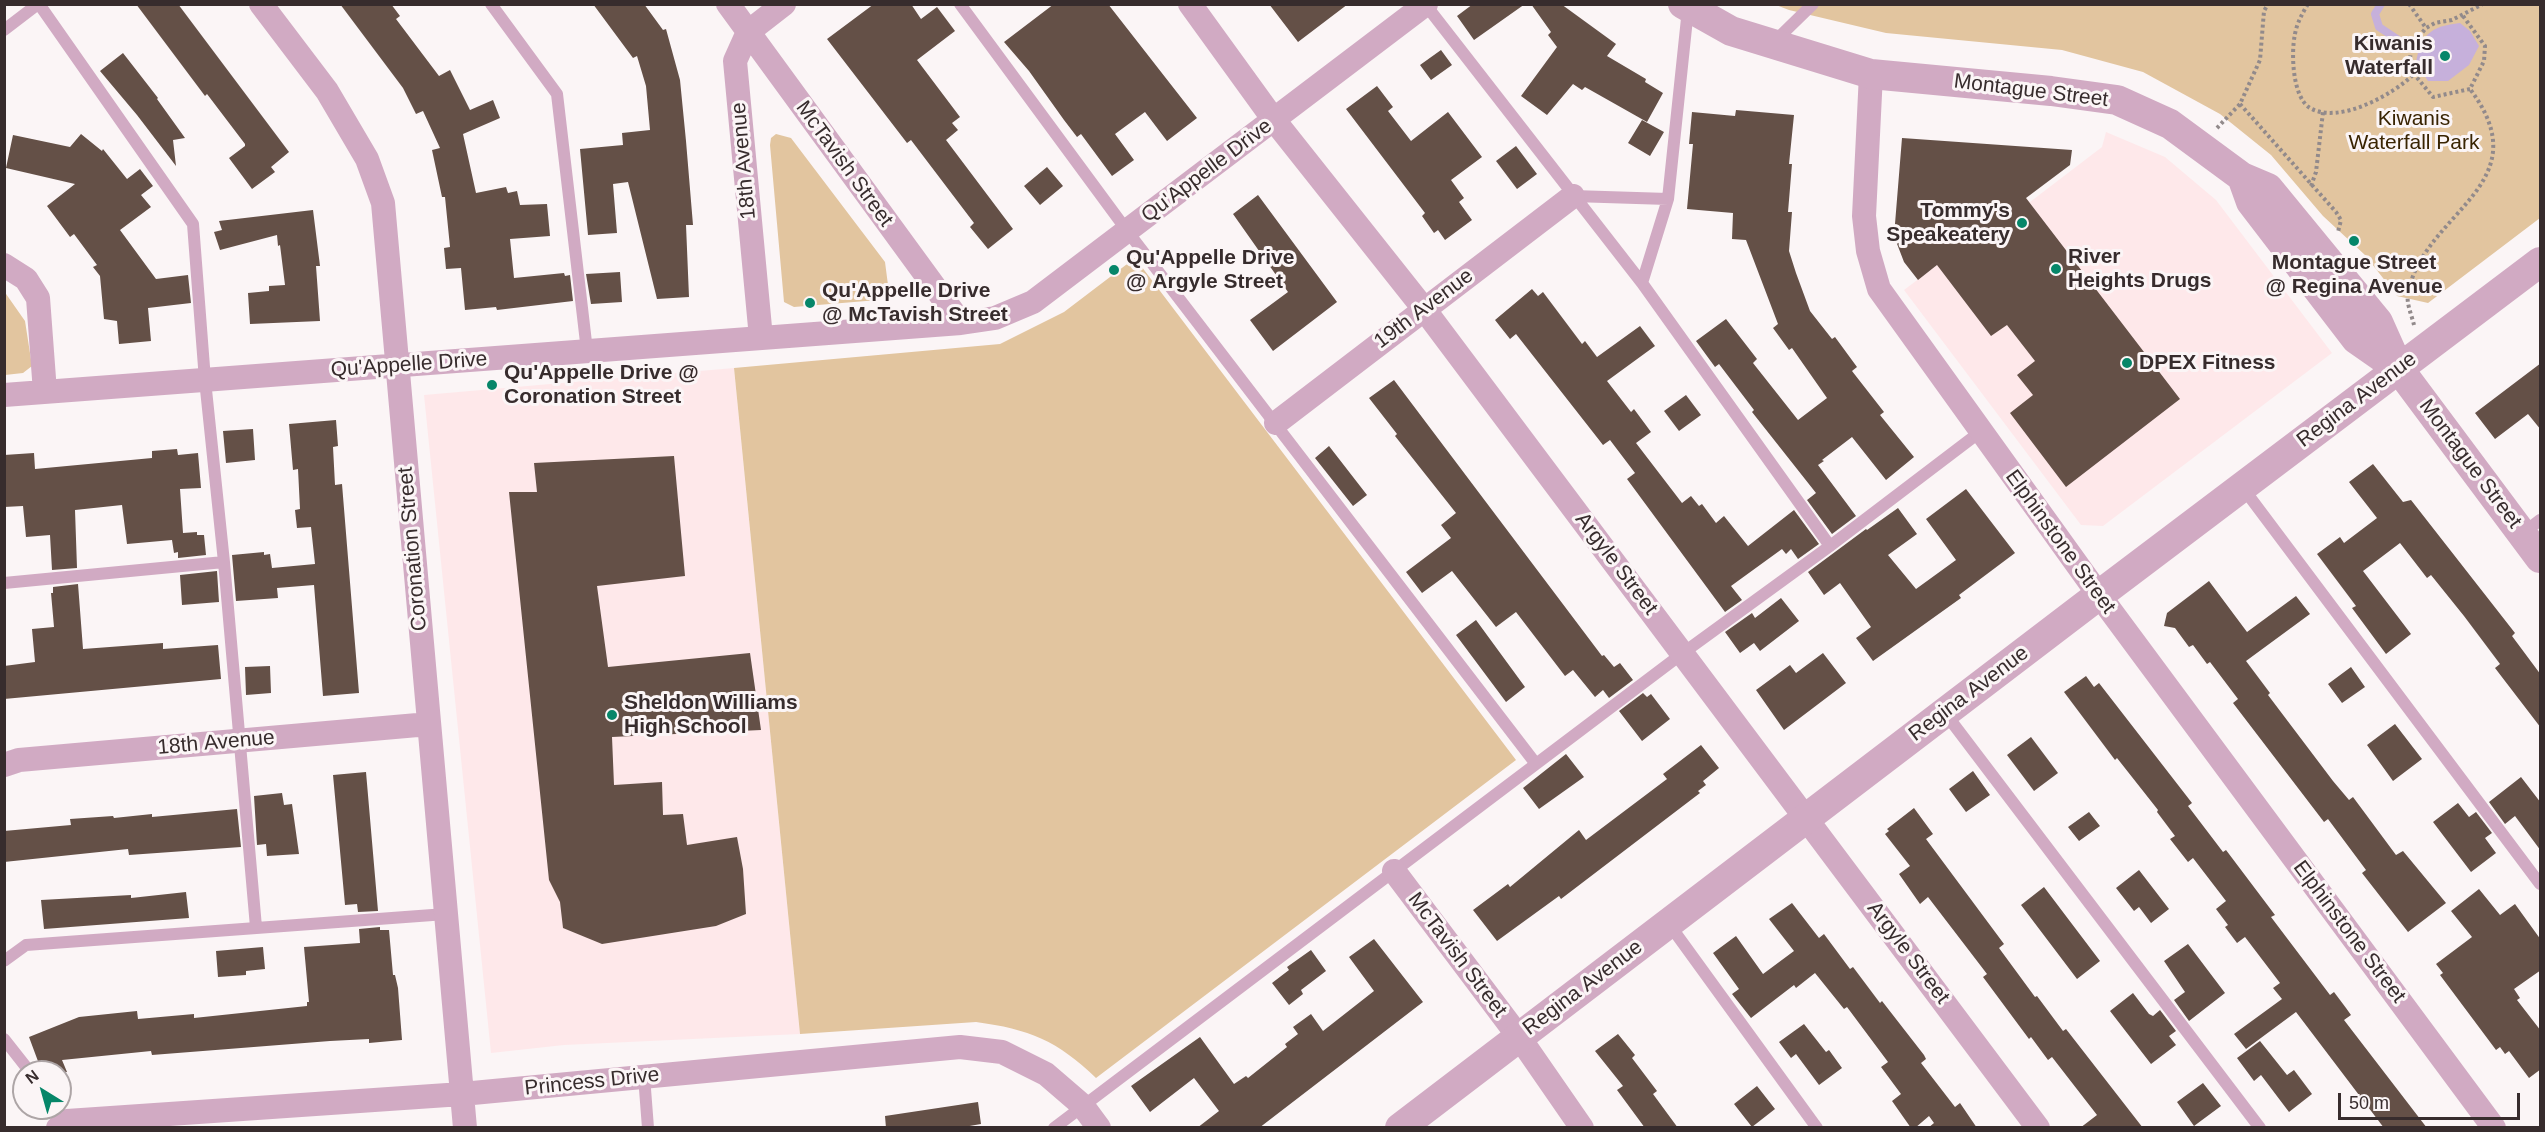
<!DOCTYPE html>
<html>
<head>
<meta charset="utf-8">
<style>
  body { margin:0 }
  #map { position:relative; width:2545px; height:1132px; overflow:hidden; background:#fbf5f6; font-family:Helvetica,sans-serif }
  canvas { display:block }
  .frame { position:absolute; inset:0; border:6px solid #372c2d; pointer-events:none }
  .north { position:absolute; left:12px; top:1060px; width:60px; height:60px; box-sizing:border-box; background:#fbf5f6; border:2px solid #ada5a6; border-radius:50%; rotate:323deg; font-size:16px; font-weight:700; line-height:24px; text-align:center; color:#372c2d }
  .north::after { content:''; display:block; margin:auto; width:21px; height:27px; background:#068669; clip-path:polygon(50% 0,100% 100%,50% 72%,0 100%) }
  .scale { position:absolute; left:2338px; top:1093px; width:182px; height:27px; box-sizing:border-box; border:3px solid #372c2d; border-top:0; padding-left:8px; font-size:18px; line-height:21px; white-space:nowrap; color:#372c2d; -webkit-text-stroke:4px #fbf5f6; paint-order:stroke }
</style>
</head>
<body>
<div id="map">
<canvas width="2545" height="1132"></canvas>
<div class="frame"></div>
<div class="north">N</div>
<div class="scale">50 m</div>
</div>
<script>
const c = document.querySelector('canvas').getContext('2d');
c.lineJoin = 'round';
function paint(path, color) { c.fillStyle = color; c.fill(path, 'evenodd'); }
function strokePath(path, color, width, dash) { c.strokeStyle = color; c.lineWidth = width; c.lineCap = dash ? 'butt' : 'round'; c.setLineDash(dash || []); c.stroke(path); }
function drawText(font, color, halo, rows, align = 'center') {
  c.font = font + ' Helvetica,sans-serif'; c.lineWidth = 6; c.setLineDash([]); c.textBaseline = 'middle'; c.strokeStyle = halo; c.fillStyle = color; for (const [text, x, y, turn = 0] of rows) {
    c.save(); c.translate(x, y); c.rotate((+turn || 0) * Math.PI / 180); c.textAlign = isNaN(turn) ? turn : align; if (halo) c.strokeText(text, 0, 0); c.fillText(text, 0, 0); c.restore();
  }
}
paint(new Path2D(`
  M 2106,132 L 2165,157 L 2216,200 L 2332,353 L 2103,526 L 2081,525 L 1904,290 L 2026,198 L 2030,202 L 2102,147 Z
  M 734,368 L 800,1034 L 564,1045 L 491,1053 L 424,395 Z`), '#fee8ea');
paint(new Path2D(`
  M 1776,5 L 2540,5 L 2540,218 L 2428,303 L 2397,296 L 2365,255 L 2323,216 L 2271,155 L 2220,114 L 2143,72 L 2062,50 L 1886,33 L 1789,10 Z
  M 776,134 L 791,138 L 885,262 L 888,285 L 878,300 L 794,307 L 784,302 L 770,145 L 771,138 Z
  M 1135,258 L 1516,760 L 1096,1078 C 1058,1041 1029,1029 976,1022 L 800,1034 L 734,368 L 1000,344 L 1064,312 Z
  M 4,291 L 25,321 L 32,366 L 23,373 L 5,375 Z`), '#e2c59f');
paint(new Path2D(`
  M 2460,23 L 2470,31 L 2479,46 L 2469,65 L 2448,81 L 2428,81 L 2416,63 C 2420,35 2431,26 2460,23 Z`), '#c6b0db');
strokePath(new Path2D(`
  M 2381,4 L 2375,14 L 2379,27 L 2406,45`), '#c6b0db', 8);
paint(new Path2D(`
  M 136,4 L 178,4 L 289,152 L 271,167 L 275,172 L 252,189 L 229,158 L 245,146 L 245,144 L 207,94 L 205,96 Z
  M 340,4 L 391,4 L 400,16 L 396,19 L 439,76 L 450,70 L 470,110 L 493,100 L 500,118 L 463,134 L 476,193 L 506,187 L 508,193 L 517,191 L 520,205 L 547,204 L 550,236 L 510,239 L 514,278 L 564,273 L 565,276 L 570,275 L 573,301 L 497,310 L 496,307 L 465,310 L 461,268 L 446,269 L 444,248 L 450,247 L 445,197 L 442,197 L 432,150 L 440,148 L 423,111 L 416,114 L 403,88 Z
  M 593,4 L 644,4 L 663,30 L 666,29 L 680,80 L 686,141 L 693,225 L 686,225 L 689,297 L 657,299 L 628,182 L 613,184 L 617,233 L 588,235 L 580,149 L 623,145 L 622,133 L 650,130 L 646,86 L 637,56 L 633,58 Z
  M 874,4 L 911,4 L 921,19 L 937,7 L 955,31 L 917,60 L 960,117 L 952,123 L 958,130 L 946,140 L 1013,229 L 988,249 L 970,227 L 974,223 L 911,140 L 907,143 L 827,39 Z
  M 1054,4 L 1108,4 L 1197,118 L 1167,141 L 1145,112 L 1115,134 L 1134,160 L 1112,176 L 1081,134 L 1077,137 L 1064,120 L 1029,71 L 1004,42 Z
  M 1269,4 L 1348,4 L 1298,42 Z
  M 1473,4 L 1525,4 L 1474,40 L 1457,16 Z
  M 1531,4 L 1561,4 L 1616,44 L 1607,56 L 1646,79 L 1645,82 L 1663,93 L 1647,122 L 1585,87 L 1582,90 L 1573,84 L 1547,115 L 1521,96 L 1557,47 L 1548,35 L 1551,32 Z
  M 1441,50 L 1452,65 L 1431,80 L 1420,65 Z
  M 123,53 L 158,98 L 157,99 L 185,138 L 173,140 L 176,166 L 137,115 L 100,71 Z
  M 1377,86 L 1393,107 L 1388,111 L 1411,141 L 1448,112 L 1482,157 L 1451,180 L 1464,198 L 1459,202 L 1472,220 L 1445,240 L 1438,230 L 1434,233 L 1422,216 L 1425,213 L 1346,109 Z
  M 1736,110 L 1794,115 L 1789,164 L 1792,164 L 1788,212 L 1792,212 L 1789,251 L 1796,273 L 1810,311 L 1832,339 L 1835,337 L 1857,367 L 1852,371 L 1884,412 L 1880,415 L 1914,457 L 1886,480 L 1852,437 L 1822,460 L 1824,461 L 1818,465 L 1856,516 L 1832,534 L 1807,500 L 1816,493 L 1752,412 L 1754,410 L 1719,364 L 1715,367 L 1696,341 L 1726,319 L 1757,359 L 1753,363 L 1798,420 L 1827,398 L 1792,348 L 1789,350 L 1773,328 L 1778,324 L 1746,240 L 1732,239 L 1733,213 L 1687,209 L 1693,144 L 1689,144 L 1692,112 L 1735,116 Z
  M 1642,120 L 1664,132 L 1650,156 L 1628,143 Z
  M 81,134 L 102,151 L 103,149 L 127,179 L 140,169 L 153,186 L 141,195 L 151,207 L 120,230 L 156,279 L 188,275 L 191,303 L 148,308 L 151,341 L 119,344 L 117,321 L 104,319 L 100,276 L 93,267 L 97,265 L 74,234 L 70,237 L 47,206 L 75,184 L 6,168 L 13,135 L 70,147 Z
  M 1902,138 L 2072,150 L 2070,165 L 2026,198 L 2180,399 L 2066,487 L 2010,413 L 2033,395 L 2017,375 L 2035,361 L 2007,325 L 1991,336 L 1937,265 L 1918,280 L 1904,262 L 1894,236 Z
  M 1516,146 L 1537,174 L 1517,189 L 1496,161 Z
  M 1047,167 L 1063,186 L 1040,205 L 1024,186 Z
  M 1258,195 L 1337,302 L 1273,351 L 1250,320 L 1288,292 L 1233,214 Z
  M 313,210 L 320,266 L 316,266 L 320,321 L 250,324 L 248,293 L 269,291 L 269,286 L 285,285 L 280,245 L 278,246 L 277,235 L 220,250 L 214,232 L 222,230 L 219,221 Z
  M 620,272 L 622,302 L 591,304 L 586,274 Z
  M 1532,289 L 1538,296 L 1543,292 L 1582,344 L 1585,341 L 1597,357 L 1640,326 L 1655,346 L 1607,381 L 1631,412 L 1634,409 L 1651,432 L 1636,443 L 1682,503 L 1691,496 L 1699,506 L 1702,504 L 1716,523 L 1724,516 L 1748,546 L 1794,510 L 1819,544 L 1798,559 L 1791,549 L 1786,554 L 1782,549 L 1731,586 L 1742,600 L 1725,612 L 1627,479 L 1635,473 L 1610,440 L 1603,445 L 1516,334 L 1510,339 L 1495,320 Z
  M 2541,363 L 2541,430 L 2528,414 L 2495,439 L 2475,413 Z
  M 1394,380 L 1602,656 L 1604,655 L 1614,667 L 1620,663 L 1633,680 L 1609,698 L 1603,690 L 1595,697 L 1573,670 L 1565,676 L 1516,612 L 1496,627 L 1452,571 L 1422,593 L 1406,572 L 1451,538 L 1441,525 L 1456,513 L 1395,436 L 1397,434 L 1369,398 Z
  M 1686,395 L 1701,415 L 1679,431 L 1664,411 Z
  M 336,420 L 338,446 L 333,447 L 335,485 L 342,484 L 359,693 L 323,696 L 314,585 L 277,588 L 278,598 L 236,601 L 232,555 L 264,552 L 264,555 L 270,554 L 272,568 L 315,564 L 311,527 L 297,528 L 295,510 L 300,509 L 298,469 L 293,470 L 289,424 Z
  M 253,429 L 255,460 L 226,463 L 223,431 Z
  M 1329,446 L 1367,495 L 1353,506 L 1315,458 Z
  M 177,449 L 178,455 L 198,453 L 201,488 L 180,489 L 183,533 L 197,532 L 197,535 L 204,535 L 206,555 L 178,558 L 178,552 L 174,553 L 172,540 L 127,544 L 122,505 L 75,510 L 77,568 L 52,570 L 50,535 L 26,537 L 23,506 L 4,507 L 4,455 L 34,453 L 35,469 L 152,458 L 152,451 Z
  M 674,456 L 685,576 L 597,586 L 608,667 L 750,653 L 761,730 L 612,737 L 614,785 L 662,782 L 663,815 L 683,814 L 687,845 L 737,837 L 743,869 L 746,914 L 716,926 L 602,944 L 563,928 L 560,902 L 549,880 L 509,492 L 537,492 L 534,463 Z
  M 2373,464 L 2403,502 L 2411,500 L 2515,633 L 2512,636 L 2541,675 L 2541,728 L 2495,668 L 2500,664 L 2464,616 L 2431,575 L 2427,578 L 2400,543 L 2363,571 L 2411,634 L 2386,654 L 2352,608 L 2356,606 L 2317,554 L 2340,537 L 2344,543 L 2377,518 L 2349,482 Z
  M 1966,489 L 2015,553 L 1959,595 L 1961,598 L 1873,661 L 1856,638 L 1871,627 L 1840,583 L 1824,595 L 1808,572 L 1866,529 L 1867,530 L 1898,508 L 1917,534 L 1888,555 L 1916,589 L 1956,560 L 1926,519 Z
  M 217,571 L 219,602 L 182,605 L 180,575 Z
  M 2209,581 L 2247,632 L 2296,596 L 2310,614 L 2246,661 L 2270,693 L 2268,695 L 2333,781 L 2349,800 L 2353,797 L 2396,855 L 2403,851 L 2446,903 L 2408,932 L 2362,873 L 2366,870 L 2328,819 L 2324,822 L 2233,703 L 2238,699 L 2210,662 L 2207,664 L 2193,645 L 2189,647 L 2175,628 L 2164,626 L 2167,613 Z
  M 78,584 L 83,649 L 163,643 L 163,649 L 218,645 L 221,679 L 4,699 L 4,666 L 35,662 L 32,629 L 54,627 L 51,593 L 53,593 L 53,587 Z
  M 1781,598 L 1799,621 L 1760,651 L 1754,643 L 1740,653 L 1725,632 L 1752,613 L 1755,618 Z
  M 1476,620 L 1525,687 L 1506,702 L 1456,635 Z
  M 1823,653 L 1846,683 L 1784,730 L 1756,690 L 1790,665 L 1796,673 Z
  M 270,666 L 271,693 L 246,695 L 245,667 Z
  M 2351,667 L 2365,687 L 2342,703 L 2328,684 Z
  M 2086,676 L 2094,687 L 2099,683 L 2192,803 L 2188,806 L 2223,852 L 2226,850 L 2275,915 L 2271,917 L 2330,995 L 2334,992 L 2346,1008 L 2351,1015 L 2344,1020 L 2427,1128 L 2384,1128 L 2296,1012 L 2246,1049 L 2234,1034 L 2282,999 L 2273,988 L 2280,983 L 2245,937 L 2237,943 L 2225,927 L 2228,925 L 2216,909 L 2226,901 L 2193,858 L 2188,862 L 2170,839 L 2175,836 L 2157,812 L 2158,810 L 2117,758 L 2115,760 L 2064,692 Z
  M 1643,693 L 1647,697 L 1651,694 L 1670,719 L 1642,741 L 1619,711 Z
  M 2395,724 L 2422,759 L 2393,781 L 2367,745 Z
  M 2031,737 L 2058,773 L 2034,791 L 2007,755 Z
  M 1701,745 L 1719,768 L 1703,781 L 1706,785 L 1698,791 L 1700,793 L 1561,899 L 1559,896 L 1497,941 L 1473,910 L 1508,884 L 1510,887 L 1579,830 L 1586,840 L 1667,779 L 1663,774 Z
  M 1566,754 L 1584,777 L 1539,809 L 1523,788 Z
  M 1973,771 L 1990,795 L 1966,812 L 1949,789 Z
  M 366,772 L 378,911 L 358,912 L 357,904 L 345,905 L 333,775 Z
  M 2521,777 L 2541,803 L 2541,851 L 2515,816 L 2505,824 L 2489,802 Z
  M 282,793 L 284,805 L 292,804 L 299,854 L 267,856 L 266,844 L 257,845 L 254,796 Z
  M 2458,803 L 2469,817 L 2476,812 L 2492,833 L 2485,838 L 2496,853 L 2471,872 L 2433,822 Z
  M 1914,808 L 1933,834 L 1926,839 L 2004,944 L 1999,948 L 2035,997 L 2037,996 L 2063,1031 L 2066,1029 L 2143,1128 L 2080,1128 L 2097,1115 L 2052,1057 L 2048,1060 L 2031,1037 L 2029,1039 L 1983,977 L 1987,974 L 1928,897 L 1920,904 L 1899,874 L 1910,866 L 1885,834 L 1889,831 L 1887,829 Z
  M 237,809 L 241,847 L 129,855 L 128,849 L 4,862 L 4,831 L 71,825 L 70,819 L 113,816 L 114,818 L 152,814 L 152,817 Z
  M 2089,812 L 2100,826 L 2079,841 L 2068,827 Z
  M 2139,870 L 2169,909 L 2151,923 L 2139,907 L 2134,911 L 2116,888 Z
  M 2044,887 L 2100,961 L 2077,979 L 2021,905 Z
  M 2479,889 L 2500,915 L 2515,904 L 2541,940 L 2541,970 L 2514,989 L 2520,998 L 2517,1000 L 2541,1031 L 2541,1069 L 2529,1078 L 2509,1051 L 2505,1054 L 2500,1047 L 2496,1050 L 2440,975 L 2443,973 L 2436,964 L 2472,937 L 2451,911 Z
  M 186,892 L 189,918 L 44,929 L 41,900 L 131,895 L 131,898 Z
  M 1792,903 L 1819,938 L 1824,934 L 1850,969 L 1853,967 L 1880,1003 L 1882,1001 L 1924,1055 L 1926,1059 L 1921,1063 L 1955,1107 L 1960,1103 L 1977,1128 L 1928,1128 L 1934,1123 L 1929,1116 L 1915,1128 L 1911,1128 L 1892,1101 L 1901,1094 L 1881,1067 L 1888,1062 L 1847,1007 L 1844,1009 L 1815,973 L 1796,988 L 1794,985 L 1751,1018 L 1732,994 L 1739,989 L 1713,953 L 1736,936 L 1763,974 L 1794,951 L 1769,919 Z
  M 380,927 L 380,930 L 389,930 L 393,975 L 395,975 L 398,988 L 402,1040 L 369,1043 L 369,1039 L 330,1041 L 152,1055 L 151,1051 L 62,1060 L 67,1072 L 42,1072 L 29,1037 L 79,1017 L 137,1011 L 138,1019 L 194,1014 L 194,1018 L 307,1006 L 307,1002 L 309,1002 L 304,947 L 360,943 L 359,929 Z
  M 1374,939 L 1423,1002 L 1259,1128 L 1197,1128 L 1219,1111 L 1194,1078 L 1150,1112 L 1131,1086 L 1200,1037 L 1234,1084 L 1246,1076 L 1248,1078 L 1287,1047 L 1285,1044 L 1298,1034 L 1293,1027 L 1311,1014 L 1323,1031 L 1374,991 L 1349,957 Z
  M 2188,944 L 2225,993 L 2189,1021 L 2174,1000 L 2185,992 L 2164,961 Z
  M 263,947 L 265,969 L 246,971 L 246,975 L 218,977 L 216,951 Z
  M 1311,950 L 1326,971 L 1301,990 L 1303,994 L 1289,1005 L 1272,983 L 1289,970 L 1287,967 Z
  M 2133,993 L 2149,1014 L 2153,1016 L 2160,1010 L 2176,1031 L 2169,1036 L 2176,1045 L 2151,1064 L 2110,1011 Z
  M 1804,1024 L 1826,1052 L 1829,1050 L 1842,1068 L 1819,1085 L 1796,1054 L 1791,1058 L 1779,1042 Z
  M 1618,1034 L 1635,1055 L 1632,1058 L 1657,1091 L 1653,1094 L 1678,1128 L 1645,1128 L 1617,1090 L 1623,1086 L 1595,1051 Z
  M 2260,1041 L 2287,1075 L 2294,1070 L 2312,1094 L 2289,1112 L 2261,1075 L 2254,1081 L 2237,1058 Z
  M 2203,1083 L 2221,1106 L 2194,1126 L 2177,1102 Z
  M 1757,1086 L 1775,1109 L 1752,1127 L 1734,1104 Z
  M 978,1102 L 981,1124 L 958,1128 L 886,1128 L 885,1116 Z`), '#645047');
strokePath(new Path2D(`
  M 2308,4 C 2302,14 2297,23 2295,34 C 2291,52 2292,97 2310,108 C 2339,125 2394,94 2414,74
  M 2409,4 L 2426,28
  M 2463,16 L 2485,46 L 2484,61 L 2470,89
  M 2470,89 L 2433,97 L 2414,74 L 2410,58 L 2412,45 L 2426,28 L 2435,23 L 2452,20 L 2483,4
  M 2240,104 L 2336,212 L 2341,220 L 2338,232
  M 2217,128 L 2240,104 L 2260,60 L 2264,11 L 2268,4
  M 2311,186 L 2316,172 L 2323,112
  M 2414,325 C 2412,316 2406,303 2408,294 C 2422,212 2543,186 2470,89`), '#928a8b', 4, [3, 3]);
strokePath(new Path2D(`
  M 39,4 L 193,224 L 205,380 L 224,562 L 256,927
  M 491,4 L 557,94 L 587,351
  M 960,4 L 1128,232 L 1536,764
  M 1425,4 L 1642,283 L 1830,546
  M 4,30 L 38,4
  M 1773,43 L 1813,4
  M 1573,196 L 1668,199
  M 1642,283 L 1668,199 L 1688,9
  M 2243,488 L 2540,884
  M 2522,534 L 2540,520
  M 4,583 L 224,562
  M 1945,713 L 2260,1128
  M 1669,924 L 1817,1128
  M 4,961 L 26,945 L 446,914
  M 4,1039 L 30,1072
  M 644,1076 L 648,1128
  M 1054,1128 L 1683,653 L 1830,546 L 1980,432`), '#d1aac3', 12);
strokePath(new Path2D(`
  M 261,4 L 327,91 L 367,159 L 383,203 L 465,1128
  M 728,4 L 961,323
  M 1190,4 L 1274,120 L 1424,309 L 2038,1128
  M 1871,74 L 1864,216 L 1868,251 L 1879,289 L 2099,595 L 2494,1128
  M 4,265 L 26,279 L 38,298 L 45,392
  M 761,338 L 735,61 L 748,32 L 784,4
  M 4,395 L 961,323 L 995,318 L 1033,302 L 1426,4
  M 1276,423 L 1573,196
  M 4,765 L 19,760 L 429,724
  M 1394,871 L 1519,1037 L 1582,1128
  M 58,1128 L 67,1121 L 462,1094 L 960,1047 L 1002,1052 L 1046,1074 L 1082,1105 L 1099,1128`), '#d1aac3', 24);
strokePath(new Path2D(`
  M 1683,4 L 1731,31 L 1871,74 L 2051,91 L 2117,100 L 2170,124 L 2242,177 L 2268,188 L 2378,322 L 2399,369 L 2540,558
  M 2242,177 L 2251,202 L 2356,339 L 2399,369
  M 1400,1128 L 2099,595 L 2540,262`), '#d1aac3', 30);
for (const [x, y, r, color] of [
  [2445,56,6,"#068669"],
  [2022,223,6,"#068669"],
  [2354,241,6,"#068669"],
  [2056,269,6,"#068669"],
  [1114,270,6,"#068669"],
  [810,303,6,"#068669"],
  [2127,363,6,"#068669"],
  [492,385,6,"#068669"],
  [612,715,6,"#068669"]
]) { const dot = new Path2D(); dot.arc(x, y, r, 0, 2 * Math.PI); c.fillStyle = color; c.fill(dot); strokePath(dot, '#fbf5f6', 2); }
drawText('bold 21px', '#372c2d', '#fbf5f6', [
  ["Kiwanis",2433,44,"right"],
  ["Waterfall",2433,68,"right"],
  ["Tommy's",2010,211,"right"],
  ["Speakeatery",2010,235,"right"],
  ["River",2068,257],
  ["Heights Drugs",2068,281],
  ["Qu'Appelle Drive",1126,258],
  ["@ Argyle Street",1126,282],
  ["Montague Street",2354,263,"center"],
  ["@ Regina Avenue",2354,287,"center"],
  ["Qu'Appelle Drive",822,291],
  ["@ McTavish Street",822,315],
  ["DPEX Fitness",2139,363],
  ["Qu'Appelle Drive @",504,373],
  ["Coronation Street",504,397],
  ["Sheldon Williams",624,703],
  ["High School",624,727]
], 'left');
drawText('21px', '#372c2d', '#fbf5f6', [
  ["Montague Street",2031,91,7],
  ["18th Avenue",744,161,-95],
  ["McTavish Street",844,164,54],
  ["Qu'Appelle Drive",1207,171,-37],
  ["19th Avenue",1424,309,-37],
  ["Qu'Appelle Drive",409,365,-4],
  ["Regina Avenue",2357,400,-37],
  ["Montague Street",2470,464,53],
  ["Elphinstone Street",2060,542,54],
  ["Coronation Street",413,549,-95],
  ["Argyle Street",1616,564,53],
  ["Regina Avenue",1969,694,-37],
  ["18th Avenue",216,743,-5],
  ["Elphinstone Street",2349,932,53],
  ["Argyle Street",1908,953,53],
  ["McTavish Street",1457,955,53],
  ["Regina Avenue",1583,988,-37],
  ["Princess Drive",592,1082,-6]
]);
drawText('21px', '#392402', '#fbf5f6', [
  ["Kiwanis",2414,119],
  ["Waterfall Park",2414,143]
]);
</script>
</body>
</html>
